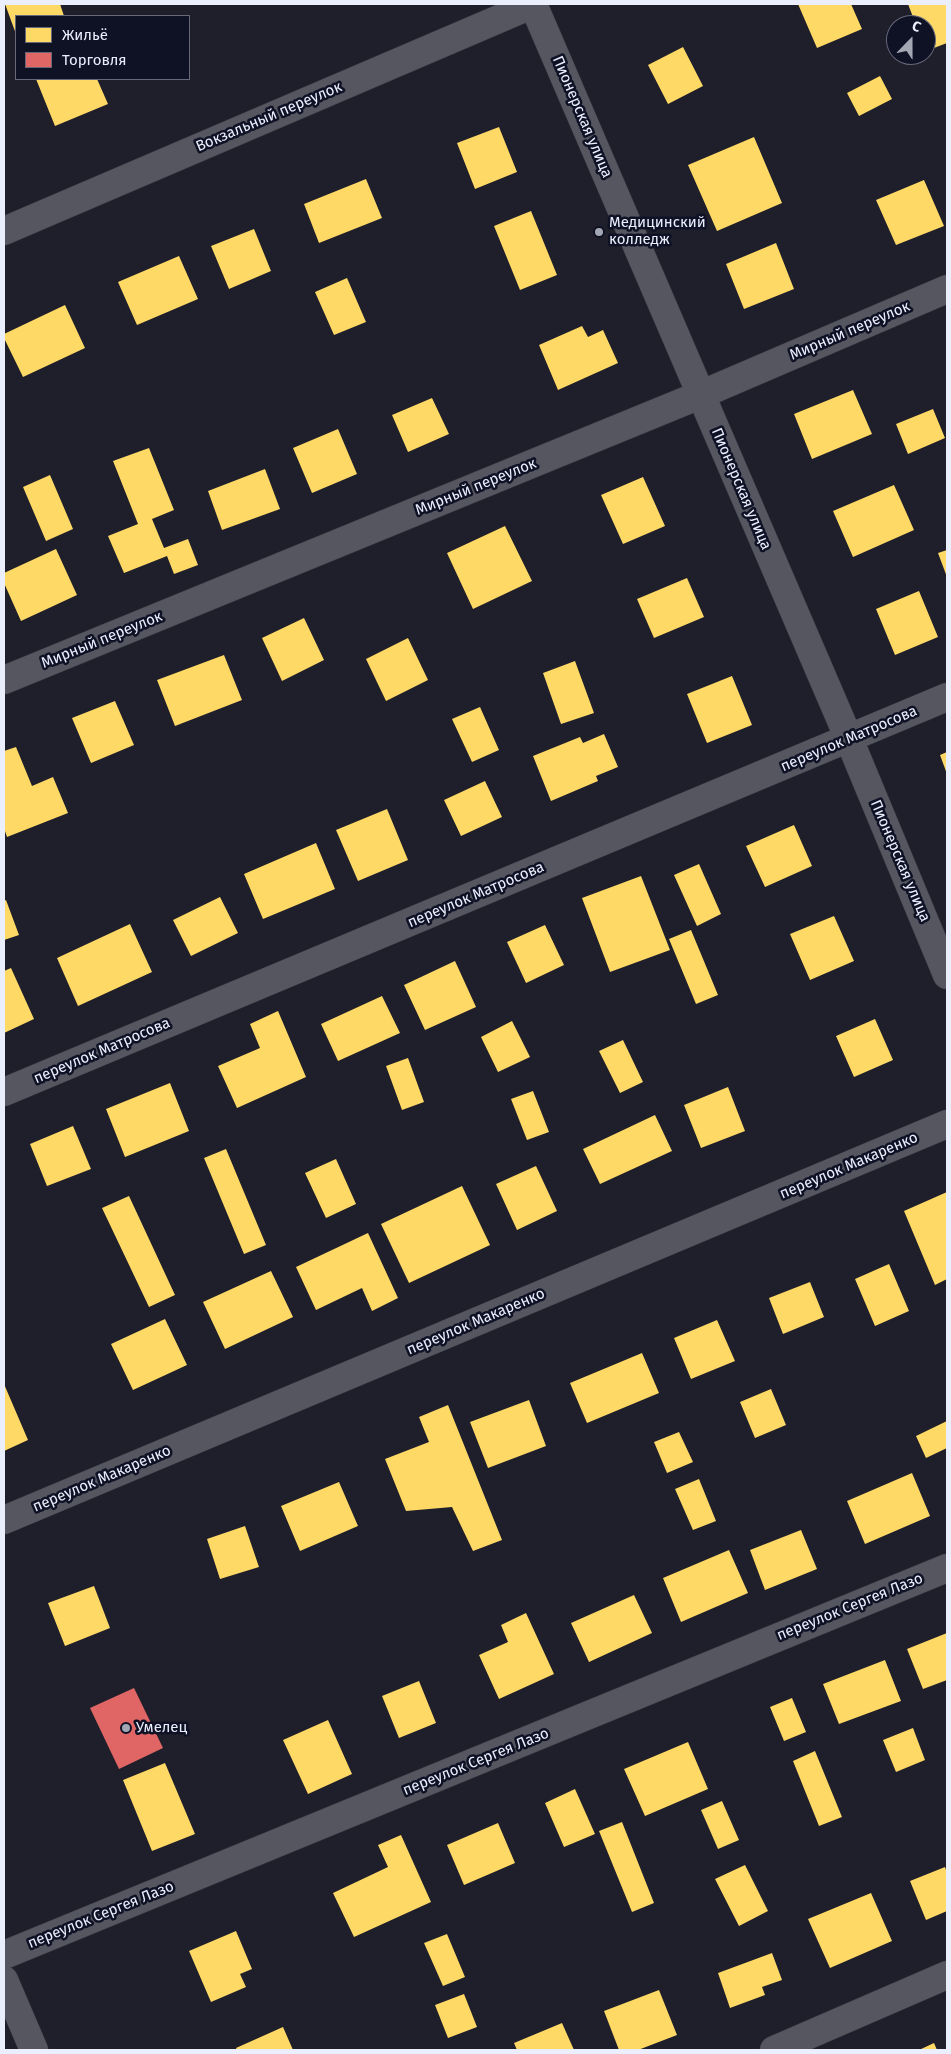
<!DOCTYPE html>
<html>
<head>
<meta charset="utf-8">
<style>
  body { margin:0 }
  #map { position:relative; width:951px; height:2054px; overflow:hidden; background:#1e1f2a; font-family:"Fira Sans",sans-serif }
  canvas { display:block }
  .frame { position:absolute; inset:0; border:5px solid #ebeefd; pointer-events:none }
  .legend { position:absolute; left:15px; top:15px; width:175px; height:65px; box-sizing:border-box; background:#0f1125; border:1px solid #67697b; margin:0; padding:6px 9px; list-style:none; font-size:15px; color:#ebeefd }
  .legend li { display:flex; align-items:center; gap:10px; height:25px }
  .legend b { width:25px; border:1px solid #67697b }
  .north { position:absolute; left:886px; top:15px; width:50px; height:50px; box-sizing:border-box; background:#0f1125; border:1px solid #67697b; border-radius:50%; rotate:22deg; font-size:14px; font-weight:700; line-height:20px; text-align:center; color:#ebeefd }
  .north::after { content:''; display:block; margin:auto; width:18px; height:22px; background:#a3a6b3; clip-path:polygon(50% 0,100% 100%,50% 72%,0 100%) }
</style>
</head>
<body>
<div id="map">
<canvas width="951" height="2054"></canvas>
<div class="frame"></div>
<ul class="legend">
<li><b style="height:14px;background:#ffd966"></b>Жильё</li>
<li><b style="height:14px;background:#e06666"></b>Торговля</li>
</ul>
<div class="north">С</div>
</div>
<script>
const c = document.querySelector('canvas').getContext('2d');
c.lineJoin = 'round';
function paint(path, color) { c.fillStyle = color; c.fill(path, 'evenodd'); }
function strokePath(path, color, width, dash) { c.strokeStyle = color; c.lineWidth = width; c.lineCap = dash ? 'butt' : 'round'; c.setLineDash(dash || []); c.stroke(path); }
function drawText(font, color, halo, rows, align = 'center') {
  c.font = font + ' "Fira Sans",sans-serif'; c.lineWidth = 5; c.setLineDash([]); c.textBaseline = 'middle'; c.strokeStyle = halo; c.fillStyle = color; for (const [text, x, y, turn = 0] of rows) {
    c.save(); c.translate(x, y); c.rotate((+turn || 0) * Math.PI / 180); c.textAlign = isNaN(turn) ? turn : align; if (halo) c.strokeText(text, 0, 0); c.fillText(text, 0, 0); c.restore();
  }
}
paint(new Path2D(`
  M 5,4 L 60,4 L 64,16 L 16,16 L 16,34 Z
  M 798,4 L 851,4 L 862,29 L 817,48 Z
  M 908,4 L 947,4 L 947,43 L 926,51 L 926,25 L 916,25 Z
  M 683,47 L 703,86 L 668,104 L 648,65 Z
  M 880,76 L 892,99 L 859,116 L 847,93 Z
  M 36,79 L 97,79 L 108,104 L 55,126 Z
  M 499,127 L 517,172 L 475,189 L 457,143 Z
  M 754,137 L 782,203 L 717,231 L 688,165 Z
  M 366,179 L 382,218 L 319,243 L 304,204 Z
  M 924,180 L 944,226 L 896,245 L 876,200 Z
  M 531,211 L 557,275 L 520,290 L 494,226 Z
  M 254,229 L 271,271 L 229,289 L 211,246 Z
  M 776,243 L 794,289 L 744,309 L 726,264 Z
  M 179,256 L 198,299 L 137,325 L 118,282 Z
  M 347,278 L 366,322 L 334,335 L 315,292 Z
  M 65,305 L 85,348 L 23,377 L 4,338 L 4,334 Z
  M 582,326 L 588,337 L 603,330 L 618,363 L 558,390 L 539,345 Z
  M 853,390 L 872,434 L 812,459 L 794,414 Z
  M 432,398 L 449,434 L 408,452 L 392,415 Z
  M 933,409 L 945,438 L 908,454 L 896,424 Z
  M 338,429 L 357,474 L 312,493 L 293,448 Z
  M 149,448 L 174,510 L 152,519 L 164,548 L 188,539 L 198,565 L 174,574 L 167,556 L 124,573 L 108,536 L 138,524 L 113,461 Z
  M 265,469 L 280,509 L 222,530 L 208,491 Z
  M 50,475 L 73,529 L 46,541 L 23,487 Z
  M 643,477 L 665,526 L 623,544 L 601,495 Z
  M 894,485 L 914,530 L 853,557 L 833,511 Z
  M 505,526 L 532,581 L 473,609 L 447,553 Z
  M 56,549 L 77,595 L 21,621 L 4,583 L 4,573 Z
  M 947,550 L 947,577 L 938,553 Z
  M 687,578 L 704,617 L 654,638 L 637,599 Z
  M 919,591 L 938,637 L 895,655 L 876,609 Z
  M 304,618 L 324,660 L 282,681 L 262,638 Z
  M 408,638 L 428,680 L 386,701 L 366,659 Z
  M 224,655 L 242,700 L 175,726 L 157,680 Z
  M 575,661 L 594,713 L 561,724 L 543,673 Z
  M 732,676 L 752,725 L 707,743 L 687,694 Z
  M 115,701 L 134,745 L 91,763 L 72,718 Z
  M 480,707 L 499,750 L 472,762 L 452,719 Z
  M 604,734 L 618,767 L 596,776 L 598,781 L 551,801 L 533,756 L 580,737 L 583,743 Z
  M 16,747 L 32,786 L 53,777 L 68,813 L 7,837 L 4,828 L 4,751 Z
  M 947,752 L 947,774 L 940,755 Z
  M 485,781 L 502,817 L 461,836 L 444,800 Z
  M 387,809 L 408,860 L 358,881 L 336,830 Z
  M 794,825 L 812,866 L 765,887 L 746,846 Z
  M 316,843 L 335,889 L 263,919 L 244,874 Z
  M 699,864 L 721,914 L 697,926 L 674,875 Z
  M 641,876 L 670,950 L 610,972 L 582,898 Z
  M 220,897 L 238,933 L 191,956 L 173,920 Z
  M 6,900 L 19,935 L 4,940 L 4,901 Z
  M 834,916 L 854,961 L 810,980 L 790,934 Z
  M 130,924 L 152,972 L 78,1006 L 57,958 Z
  M 545,925 L 564,965 L 526,983 L 507,942 Z
  M 691,930 L 718,995 L 696,1004 L 669,939 Z
  M 455,961 L 476,1007 L 425,1030 L 404,985 Z
  M 11,968 L 34,1019 L 4,1033 L 4,971 Z
  M 382,996 L 400,1033 L 338,1061 L 321,1024 Z
  M 278,1011 L 306,1077 L 237,1108 L 218,1066 L 260,1048 L 250,1024 Z
  M 875,1019 L 893,1060 L 854,1077 L 836,1036 Z
  M 512,1021 L 530,1057 L 498,1072 L 481,1037 Z
  M 623,1040 L 643,1082 L 620,1093 L 599,1051 Z
  M 408,1058 L 424,1102 L 402,1110 L 386,1066 Z
  M 170,1083 L 189,1131 L 125,1157 L 106,1109 Z
  M 728,1087 L 745,1131 L 701,1148 L 684,1105 Z
  M 533,1091 L 549,1132 L 527,1140 L 511,1099 Z
  M 655,1115 L 672,1151 L 600,1184 L 583,1149 Z
  M 73,1126 L 91,1169 L 47,1186 L 30,1144 Z
  M 226,1149 L 266,1245 L 244,1254 L 204,1158 Z
  M 336,1159 L 356,1204 L 326,1218 L 305,1173 Z
  M 536,1166 L 557,1211 L 517,1230 L 496,1184 Z
  M 462,1186 L 490,1245 L 409,1283 L 381,1224 Z
  M 947,1192 L 947,1279 L 935,1285 L 904,1211 Z
  M 129,1196 L 175,1295 L 149,1307 L 102,1208 Z
  M 368,1233 L 398,1298 L 372,1311 L 362,1288 L 316,1310 L 296,1267 Z
  M 889,1264 L 909,1311 L 875,1326 L 855,1279 Z
  M 271,1271 L 293,1317 L 225,1349 L 203,1302 Z
  M 810,1282 L 824,1317 L 783,1334 L 769,1298 Z
  M 165,1319 L 187,1365 L 133,1390 L 111,1344 Z
  M 717,1320 L 735,1361 L 691,1379 L 674,1338 Z
  M 642,1353 L 659,1393 L 587,1423 L 570,1383 Z
  M 4,1384 L 28,1440 L 4,1451 Z
  M 771,1389 L 786,1425 L 755,1438 L 740,1402 Z
  M 529,1400 L 546,1446 L 488,1468 L 470,1422 Z
  M 448,1405 L 502,1540 L 473,1551 L 452,1507 L 406,1511 L 385,1459 L 429,1442 L 419,1417 Z
  M 947,1421 L 947,1448 L 926,1458 L 916,1436 Z
  M 679,1432 L 693,1462 L 667,1473 L 654,1442 Z
  M 912,1473 L 930,1516 L 865,1544 L 847,1501 Z
  M 699,1479 L 716,1521 L 693,1530 L 675,1489 Z
  M 339,1482 L 358,1526 L 300,1551 L 281,1506 Z
  M 245,1526 L 259,1567 L 220,1579 L 207,1539 Z
  M 801,1530 L 817,1569 L 765,1590 L 750,1550 Z
  M 729,1550 L 748,1593 L 681,1622 L 663,1578 Z
  M 94,1586 L 110,1628 L 65,1646 L 48,1603 Z
  M 634,1595 L 652,1633 L 589,1662 L 571,1623 Z
  M 526,1613 L 554,1674 L 499,1699 L 479,1655 L 508,1642 L 501,1625 Z
  M 947,1633 L 947,1680 L 923,1689 L 907,1649 Z
  M 885,1660 L 901,1701 L 839,1724 L 823,1684 Z
  M 419,1681 L 436,1723 L 399,1738 L 382,1696 Z
  M 792,1698 L 806,1732 L 784,1741 L 770,1707 Z
  M 328,1720 L 352,1774 L 308,1794 L 283,1740 Z
  M 913,1728 L 925,1760 L 896,1772 L 883,1740 Z
  M 688,1742 L 708,1789 L 645,1816 L 624,1769 Z
  M 815,1751 L 842,1817 L 819,1826 L 793,1761 Z
  M 165,1763 L 195,1834 L 152,1851 L 123,1780 Z
  M 575,1789 L 595,1834 L 564,1847 L 545,1803 Z
  M 722,1801 L 739,1840 L 718,1849 L 701,1810 Z
  M 622,1822 L 654,1903 L 632,1912 L 599,1831 Z
  M 498,1823 L 515,1863 L 464,1885 L 447,1845 Z
  M 401,1835 L 431,1902 L 354,1937 L 333,1893 L 388,1867 L 378,1845 Z
  M 745,1865 L 768,1911 L 739,1926 L 715,1879 Z
  M 945,1867 L 947,1873 L 947,1911 L 926,1920 L 910,1881 Z
  M 871,1893 L 892,1941 L 830,1968 L 808,1919 Z
  M 236,1931 L 252,1969 L 240,1974 L 246,1987 L 211,2002 L 189,1951 Z
  M 447,1934 L 465,1977 L 443,1986 L 424,1943 Z
  M 772,1953 L 782,1980 L 762,1987 L 765,1995 L 730,2008 L 718,1973 Z
  M 659,1990 L 677,2035 L 638,2050 L 619,2050 L 604,2011 Z
  M 464,1994 L 477,2027 L 448,2038 L 435,2005 Z
  M 562,2023 L 574,2050 L 517,2050 L 514,2043 Z
  M 283,2027 L 293,2050 L 237,2050 L 236,2048 Z
  M 934,2043 L 937,2050 L 919,2050 Z`), '#ffd966');
paint(new Path2D(`
  M 134,1688 L 163,1748 L 119,1769 L 90,1708 Z`), '#e06666');
const minor = new Path2D(`
  M 4,231 L 534,4
  M 4,680 L 700,395 L 947,289
  M 4,1092 L 947,697
  M 4,1520 L 947,1124
  M 4,1955 L 947,1568
  M 774,2050 L 947,1975`);
const tertiary = new Path2D(`
  M 533,4 L 849,739 L 947,975`);
const secondary = new Path2D(`
  M 4,1980 L 34,2050`);
strokePath(minor, '#3a3b44', 29);
strokePath(tertiary, '#3a3b44', 29);
strokePath(secondary, '#3a3b44', 29);
strokePath(minor, '#55565f', 28);
strokePath(tertiary, '#55565f', 28);
strokePath(secondary, '#55565f', 28);
for (const [x, y, r, color] of [
  [599,232,5,"#a3a6b3"],
  [126,1728,5,"#a3a6b3"]
]) { const dot = new Path2D(); dot.arc(x, y, r, 0, 2 * Math.PI); c.fillStyle = color; c.fill(dot); strokePath(dot, '#0f1125', 2); }
drawText('15px', '#ebeefd', '#0f1125', [
  ["Вокзальный переулок",269,117,-23],
  ["Пионерская улица",582,117,67],
  ["Мирный переулок",850,331,-23],
  ["Мирный переулок",476,487,-22],
  ["Пионерская улица",741,489,67],
  ["Мирный переулок",102,640,-22],
  ["переулок Матросова",849,739,-23],
  ["Пионерская улица",900,861,67],
  ["переулок Матросова",476,895,-23],
  ["переулок Матросова",102,1051,-23],
  ["переулок Макаренко",849,1166,-23],
  ["переулок Макаренко",476,1322,-23],
  ["переулок Макаренко",102,1479,-23],
  ["переулок Сергея Лазо",850,1607,-22],
  ["переулок Сергея Лазо",476,1762,-22],
  ["переулок Сергея Лазо",101,1915,-22]
]);
drawText('15px', '#ebeefd', '#0f1125', [
  ["Медицинский",609,223],
  ["колледж",609,240],
  ["Умелец",136,1728]
], 'left');
</script>
</body>
</html>
